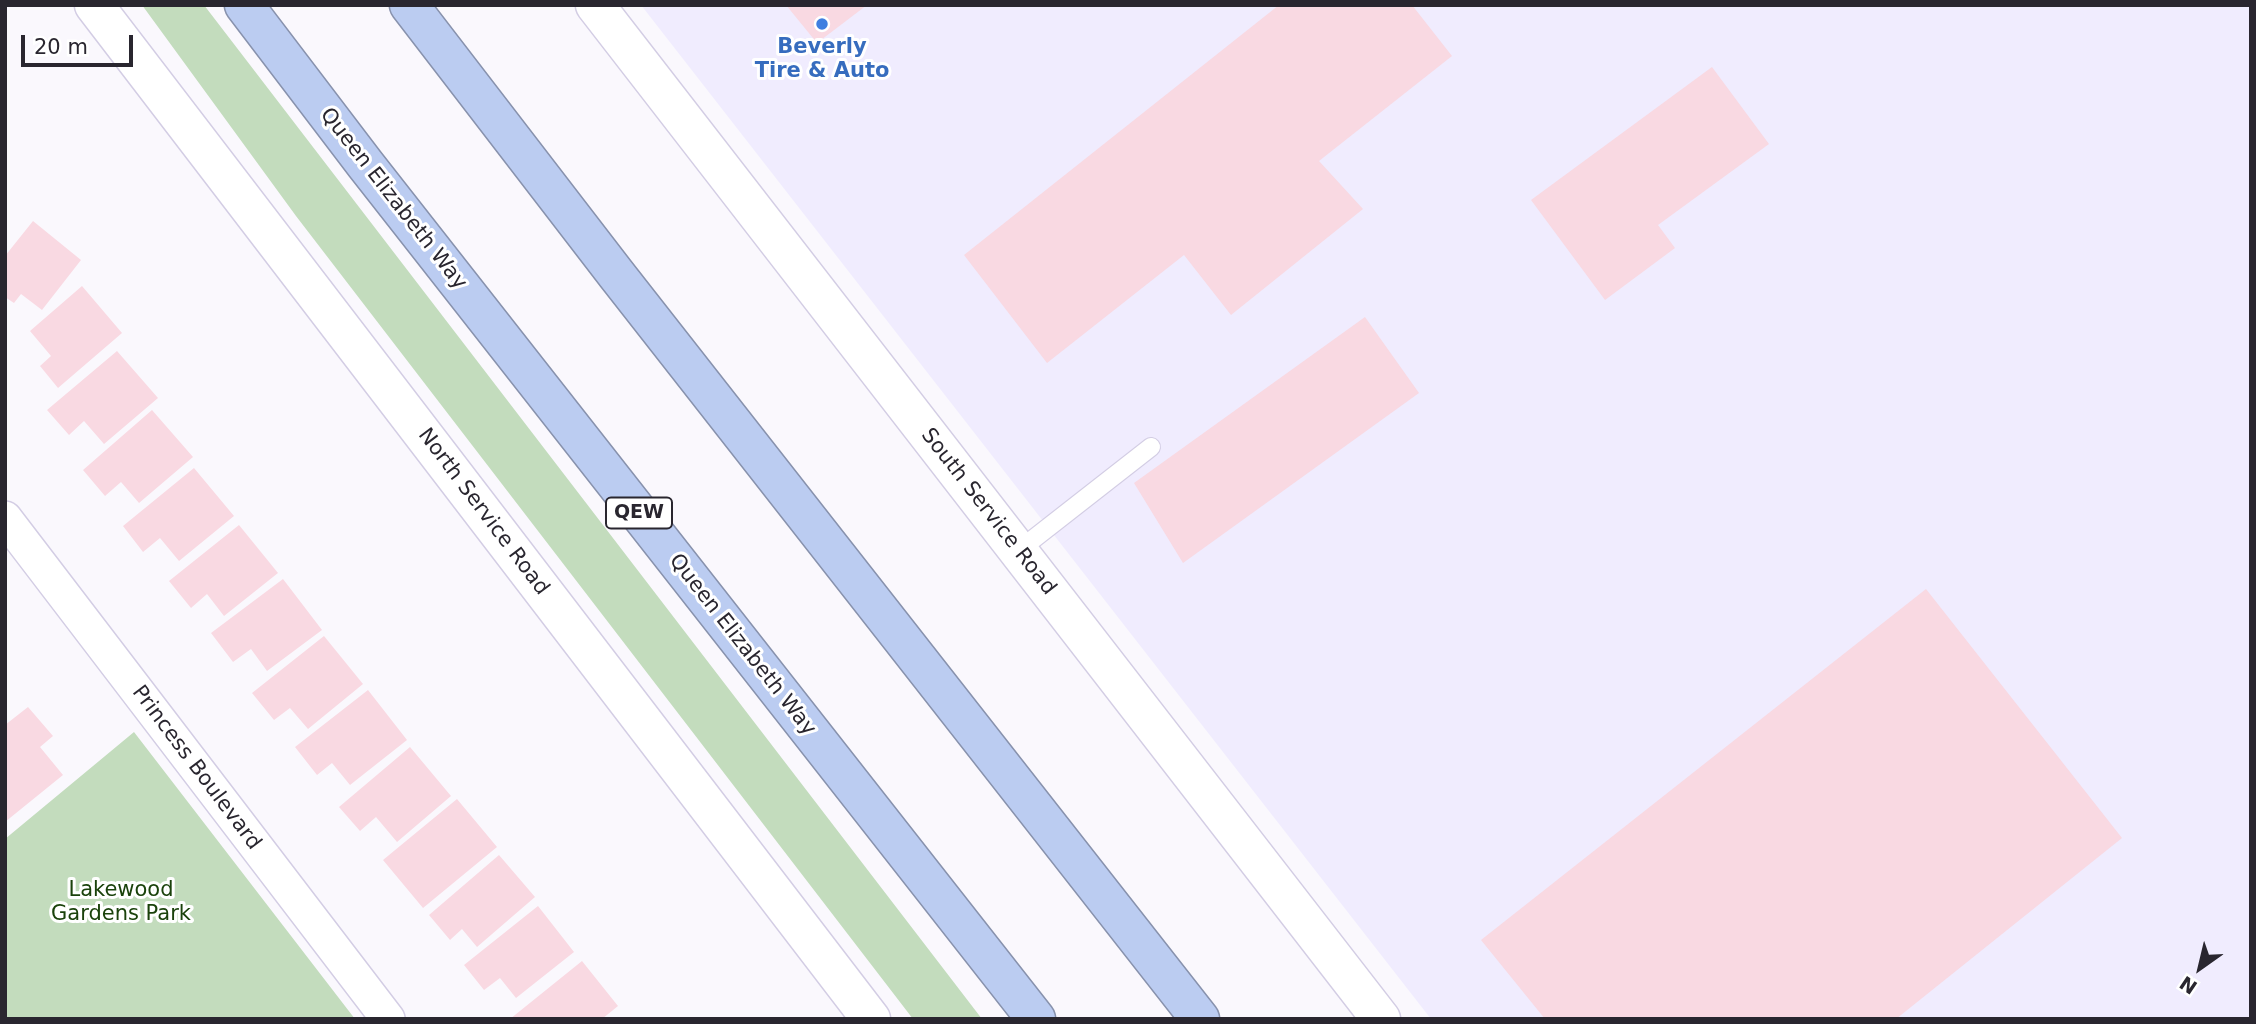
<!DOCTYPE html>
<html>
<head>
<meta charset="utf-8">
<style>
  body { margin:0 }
  #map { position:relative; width:2256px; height:1024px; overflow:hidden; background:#faf8fd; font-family:"DejaVu Sans",sans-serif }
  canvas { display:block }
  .frame { position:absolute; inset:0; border:7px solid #29262f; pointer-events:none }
  .north { position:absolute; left:2165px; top:933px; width:70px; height:70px; -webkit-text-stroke:5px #fff; paint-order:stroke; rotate:214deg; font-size:19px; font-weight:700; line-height:28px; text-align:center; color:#29262f }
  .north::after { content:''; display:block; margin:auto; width:24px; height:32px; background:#29262f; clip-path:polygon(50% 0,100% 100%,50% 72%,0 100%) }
  .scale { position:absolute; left:21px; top:35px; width:112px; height:32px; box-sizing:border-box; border:4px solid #29262f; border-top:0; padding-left:9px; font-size:21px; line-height:24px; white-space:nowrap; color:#29262f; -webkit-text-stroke:5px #fff; paint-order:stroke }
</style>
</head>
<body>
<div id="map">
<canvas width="2256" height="1024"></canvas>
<div class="frame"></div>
<div class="north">N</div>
<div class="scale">20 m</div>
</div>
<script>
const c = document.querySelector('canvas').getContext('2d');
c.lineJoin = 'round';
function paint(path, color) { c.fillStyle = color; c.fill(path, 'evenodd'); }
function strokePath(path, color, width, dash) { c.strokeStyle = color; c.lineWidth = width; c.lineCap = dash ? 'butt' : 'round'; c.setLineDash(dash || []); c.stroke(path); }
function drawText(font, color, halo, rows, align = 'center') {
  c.font = font + ' "DejaVu Sans",sans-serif'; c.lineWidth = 6; c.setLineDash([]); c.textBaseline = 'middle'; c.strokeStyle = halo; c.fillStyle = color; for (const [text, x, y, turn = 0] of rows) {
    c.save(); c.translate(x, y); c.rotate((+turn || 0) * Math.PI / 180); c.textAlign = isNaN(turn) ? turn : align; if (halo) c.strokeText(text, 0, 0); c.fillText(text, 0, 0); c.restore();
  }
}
paint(new Path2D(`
  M 641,5 L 2251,5 L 2251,1019 L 1431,1019 Z`), '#f0ecfe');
paint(new Path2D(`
  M 142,5 L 204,5 L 982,1019 L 913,1019 L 296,216 Z
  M 134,732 L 355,1019 L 5,1019 L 5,839 Z`), '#c3dcbd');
paint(new Path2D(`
  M 786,5 L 867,5 L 817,43 Z
  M 1279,5 L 1412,5 L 1452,56 L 1319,161 L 1363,209 L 1231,315 L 1184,255 L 1047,363 L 964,255 Z
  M 1712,67 L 1769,144 L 1658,225 L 1675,248 L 1605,300 L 1531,200 Z
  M 33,221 L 81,260 L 42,310 L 21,294 L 14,303 L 5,297 L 5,256 Z
  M 82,286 L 122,333 L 58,388 L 40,366 L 51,356 L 30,331 Z
  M 1365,317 L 1419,393 L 1183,563 L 1134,483 Z
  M 117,351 L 158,398 L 104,444 L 84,421 L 69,435 L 47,410 Z
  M 152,410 L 193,457 L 139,503 L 121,482 L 105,496 L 83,470 Z
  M 194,468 L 234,516 L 179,561 L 160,538 L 143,552 L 123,526 Z
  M 239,525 L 278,573 L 224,616 L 207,594 L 191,608 L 169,581 Z
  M 283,579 L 322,630 L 267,671 L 251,649 L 233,662 L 211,633 Z
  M 1926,589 L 2122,838 L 1896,1019 L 1545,1019 L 1481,940 Z
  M 324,636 L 363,684 L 308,729 L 290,708 L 274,720 L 252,693 Z
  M 368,690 L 407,740 L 350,785 L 332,763 L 317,775 L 295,747 Z
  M 28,707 L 53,736 L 40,747 L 63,775 L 5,822 L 5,725 Z
  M 410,747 L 451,796 L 397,842 L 376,817 L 360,831 L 339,807 Z
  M 457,799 L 497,847 L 423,908 L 383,860 Z
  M 499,855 L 535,897 L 477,947 L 462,929 L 450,940 L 429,915 Z
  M 538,906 L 574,952 L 516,998 L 500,978 L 484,990 L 464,965 Z
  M 582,961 L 618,1006 L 602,1019 L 510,1019 Z`), '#f9d9e2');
const service = new Path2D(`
  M 1018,551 L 1151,447`);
const minor = new Path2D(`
  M 5,518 L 388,1019`);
const tertiary = new Path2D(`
  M 94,5 L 871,1019
  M 595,5 L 1381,1019`);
const motorway = new Path2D(`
  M 244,5 L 365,164 L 1036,1019
  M 409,5 L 616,274 L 1200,1019`);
strokePath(service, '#d3cde4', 20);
strokePath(minor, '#d3cde4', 36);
strokePath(tertiary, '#d3cde4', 41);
strokePath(motorway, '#8892ad', 41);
strokePath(service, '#fff', 18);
strokePath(minor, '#fff', 33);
strokePath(tertiary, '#fff', 38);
strokePath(motorway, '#bbccf1', 38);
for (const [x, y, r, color] of [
  [822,24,7,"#3f7fe0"]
]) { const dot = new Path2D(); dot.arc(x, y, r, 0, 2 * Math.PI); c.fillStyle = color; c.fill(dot); strokePath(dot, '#fff', 2.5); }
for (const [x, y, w] of [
  [639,513,66]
]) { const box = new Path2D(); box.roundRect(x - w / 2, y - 15.5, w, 31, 5); c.fillStyle = '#fff'; c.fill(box); strokePath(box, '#29262f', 2); }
drawText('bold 19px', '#29262f', null, [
  ["QEW",639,513]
]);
drawText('bold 21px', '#366cbe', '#fff', [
  ["Beverly",822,48],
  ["Tire & Auto",822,72]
]);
drawText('21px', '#29262f', '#fff', [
  ["Queen Elizabeth Way",393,199,52],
  ["North Service Road",483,512,53],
  ["South Service Road",988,512,52],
  ["Queen Elizabeth Way",742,645,52],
  ["Princess Boulevard",196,768,53]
]);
drawText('21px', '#1a420b', '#fff', [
  ["Lakewood",121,891],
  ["Gardens Park",121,915]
]);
</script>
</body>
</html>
